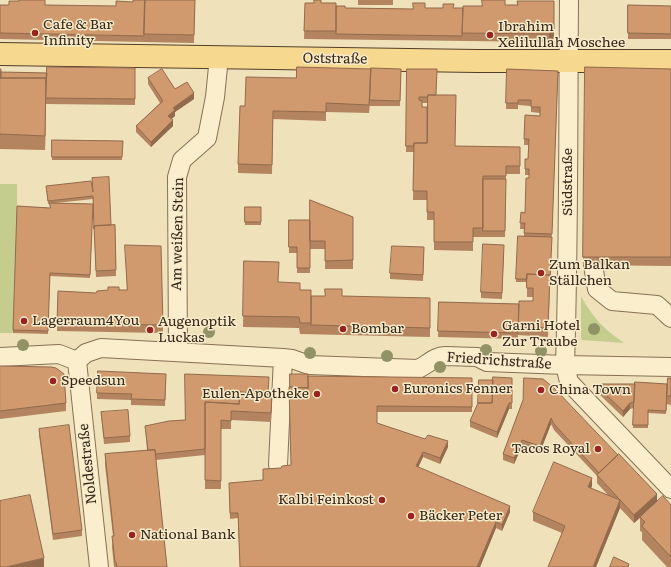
<!DOCTYPE html>
<html>
<head>
<meta charset="utf-8">
<style>
  body { margin:0 }
  canvas { display:block; background:#efe1ba }
</style>
</head>
<body>
<canvas width="671" height="567"></canvas>
<script>
const c = document.querySelector('canvas').getContext('2d');
c.lineJoin = 'round';
function paint(path, color) { c.fillStyle = color; c.fill(path, 'evenodd'); }
function strokePath(path, color, width, dash) { c.strokeStyle = color; c.lineWidth = width; c.lineCap = dash ? 'butt' : 'round'; c.setLineDash(dash || []); c.stroke(path); }
function drawText(font, color, halo, rows, align = 'center') {
  c.font = font + ' Literata,serif'; c.lineWidth = 3; c.setLineDash([]); c.textBaseline = 'middle'; c.strokeStyle = halo; c.fillStyle = color; for (const [text, x, y, turn = 0] of rows) {
    c.save(); c.translate(x, y); c.rotate((+turn || 0) * Math.PI / 180); c.textAlign = isNaN(turn) ? turn : align; if (halo) c.strokeText(text, 0, 0); c.fillText(text, 0, 0); c.restore();
  }
}
paint(new Path2D(`
  M 0,184 L 17,184 L 17,209 L 13,333 L 0,333 Z
  M 581,296 C 594,319 602,327 624,343 L 582,340 L 581,338 Z`), '#c5cd8e');
const minor = new Path2D(`
  M 569,0 C 568,122 569,243 565,365 L 569,382 L 671,489
  M 593,265 L 597,289 L 612,301 L 657,305 L 671,318
  M 178,352 L 177,177 L 182,160 L 207,138 L 215,97 L 219,57
  M 0,357 L 59,354 L 77,361
  M 77,361 L 86,353 L 101,348 L 283,358 L 292,359 L 309,365 L 418,369 C 427,365 435,356 445,356 L 477,357 L 487,362 L 565,365 L 671,367
  M 77,361 L 99,567
  M 278,465 L 283,358`);
const major = new Path2D(`
  M 0,54 L 477,61 L 671,61`);
strokePath(minor, '#877054', 20);
strokePath(major, '#543e29', 24);
strokePath(minor, '#faeecd', 18);
strokePath(major, '#f6d88e', 22);
c.fillStyle = '#919265';
for (const [x, y] of [
  [594,329],
  [209,332],
  [23,345],
  [486,350],
  [541,351],
  [310,353],
  [387,356],
  [440,367]
]) { c.beginPath(); c.arc(x, y, 6, 0, 2 * Math.PI); c.fill(); }
paint(new Path2D(`
  M 195,0 L 194,43 L 0,39 L 0,5 L 45,5 L 116,6 L 133,2 Z
  M 358,0 L 393,0 L 393,5 L 358,5 Z
  M 517,1 L 554,38 L 549,42 L 304,39 L 305,3 L 321,3 L 345,8 L 413,9 L 425,8 L 463,8 L 482,6 L 517,5 Z
  M 628,5 L 671,6 L 671,39 L 628,39 Z
  M 585,67 L 671,69 L 671,266 L 583,265 Z
  M 135,68 L 135,105 L 46,104 L 45,150 L 0,149 L 0,69 L 1,72 L 47,73 Z
  M 371,69 L 401,69 L 400,106 L 370,106 L 370,104 L 369,113 L 326,112 L 326,121 L 273,119 L 272,174 L 238,173 L 238,164 L 245,106 L 296,78 Z
  M 407,69 L 436,95 L 455,146 L 520,147 L 520,174 L 506,174 L 505,237 L 473,237 L 473,251 L 434,250 L 434,220 L 427,220 L 427,200 L 413,200 L 414,152 L 406,152 ZM 422,103 L 428,103 L 427,107 L 422,107 Z
  M 507,69 L 558,71 L 548,337 L 518,335 L 518,339 L 438,337 L 439,302 L 519,304 L 533,301 L 533,297 L 527,297 L 527,282 L 516,282 L 518,236 L 524,236 L 524,229 L 520,229 L 521,212 L 525,213 L 529,178 L 529,175 L 525,175 L 525,159 L 528,159 L 529,145 L 524,145 L 525,115 L 540,116 L 540,113 L 531,112 L 531,106 L 518,105 L 518,109 L 506,109 Z
  M 148,78 L 175,89 L 194,99 L 175,112 L 175,116 L 171,119 L 173,126 L 151,147 L 136,132 L 136,126 L 160,103 L 148,84 Z
  M 52,140 L 123,141 L 122,160 L 52,160 Z
  M 46,186 L 93,191 L 111,225 L 115,225 L 116,276 L 96,277 L 93,199 L 56,203 L 93,204 L 90,278 L 50,276 L 48,334 L 13,333 L 17,206 L 50,208 L 50,204 L 48,204 Z
  M 310,200 L 353,217 L 353,269 L 325,269 L 325,249 L 310,249 Z
  M 245,207 L 261,207 L 261,225 L 245,225 Z
  M 289,220 L 310,220 L 310,273 L 297,273 L 297,253 L 289,253 Z
  M 424,247 L 423,281 L 390,279 L 390,273 Z
  M 504,251 L 502,299 L 481,298 L 481,292 Z
  M 244,261 L 278,282 L 300,290 L 311,296 L 430,298 L 430,337 L 300,334 L 299,328 L 243,327 Z
  M 119,290 L 163,325 L 163,333 L 57,331 L 58,291 L 96,293 Z
  M 0,366 L 66,403 L 66,411 L 0,419 Z
  M 308,376 L 472,378 L 472,412 L 377,412 L 377,423 L 448,447 L 440,464 L 423,457 L 418,467 L 510,512 L 502,531 L 496,528 L 480,567 L 240,567 L 238,518 L 230,519 L 229,489 L 263,480 L 281,468 L 291,465 Z
  M 512,378 L 512,409 L 509,409 L 497,438 L 470,427 L 470,421 L 493,380 Z
  M 524,378 L 657,501 L 671,505 L 671,567 L 667,567 L 642,540 L 642,532 L 640,531 L 640,518 L 634,523 L 620,508 L 596,567 L 548,567 L 562,533 L 533,521 L 533,512 L 592,486 L 591,488 L 608,495 L 597,483 L 597,476 L 554,430 L 551,424 L 540,452 L 522,446 L 514,464 L 503,460 L 503,454 L 523,400 Z
  M 671,378 L 671,405 L 667,404 L 666,414 L 648,413 L 648,428 L 633,428 L 635,382 L 667,384 Z
  M 166,380 L 165,406 L 131,405 L 131,400 L 97,399 L 97,393 Z
  M 269,383 L 268,395 L 272,403 L 271,422 L 231,420 L 231,429 L 221,429 L 221,489 L 205,489 L 205,435 L 205,455 L 156,460 L 167,567 L 114,567 L 112,547 L 113,536 L 105,465 L 105,454 L 147,450 L 145,426 L 185,420 Z
  M 635,384 L 634,408 L 630,409 L 623,417 L 600,395 L 600,389 Z
  M 101,412 L 130,436 L 130,442 L 104,444 Z
  M 39,429 L 82,530 L 82,536 L 53,540 L 39,435 Z`), '#b3845f');
paint(new Path2D(`
  M 554,29 L 554,38 L 549,42 L 549,34 Z
  M 46,78 L 46,93 L 45,150 L 45,136 Z
  M 194,93 L 194,99 L 175,112 L 175,116 L 168,122 L 168,116 L 173,108 Z
  M 173,120 L 173,126 L 151,147 L 151,142 Z
  M 509,403 L 509,409 L 497,438 L 497,432 Z
  M 630,403 L 630,409 L 623,417 L 623,411 Z
  M 551,418 L 551,424 L 540,452 L 540,446 Z
  M 522,440 L 522,446 L 514,464 L 514,458 Z
  M 448,441 L 448,447 L 440,464 L 440,458 Z
  M 423,452 L 423,457 L 416,472 L 416,466 Z
  M 592,478 L 592,486 L 588,495 L 588,487 Z
  M 657,494 L 657,502 L 634,523 L 634,515 Z
  M 620,500 L 620,508 L 596,567 L 593,567 Z
  M 510,506 L 510,512 L 502,531 L 502,525 Z
  M 496,522 L 496,528 L 480,567 L 477,567 Z
  M 44,558 L 44,567 L 6,567 Z`), '#926b4d');
const building = new Path2D(`
  M 19,0 L 45,0 L 45,5 L 116,6 L 116,1 L 133,2 L 133,0 L 145,0 L 144,36 L 0,33 L 0,5 L 9,5 L 9,1 L 19,1 Z
  M 145,0 L 195,0 L 194,35 L 144,34 Z
  M 314,0 L 321,0 L 321,3 L 336,3 L 336,31 L 304,31 L 305,3 L 314,3 Z
  M 482,0 L 505,0 L 505,5 L 518,5 L 517,1 L 554,1 L 554,29 L 549,34 L 462,33 L 463,6 L 482,6 Z
  M 413,3 L 425,3 L 425,8 L 443,8 L 443,4 L 454,4 L 453,8 L 463,8 L 462,36 L 336,34 L 336,6 L 345,6 L 345,8 L 413,9 Z
  M 628,5 L 671,6 L 671,34 L 628,33 Z
  M 47,67 L 135,68 L 135,99 L 46,98 Z
  M 297,67 L 371,69 L 369,105 L 326,103 L 326,112 L 273,111 L 272,165 L 238,164 L 240,106 L 245,106 L 246,77 L 296,78 Z
  M 585,67 L 671,69 L 671,257 L 583,257 Z
  M 371,68 L 401,69 L 400,101 L 370,100 Z
  M 0,69 L 1,69 L 1,78 L 0,78 Z
  M 162,69 L 175,89 L 187,82 L 194,93 L 173,108 L 175,110 L 168,116 L 173,120 L 151,142 L 136,126 L 163,101 L 148,78 Z
  M 407,69 L 437,69 L 436,95 L 428,95 L 428,97 L 419,97 L 419,100 L 422,101 L 422,107 L 427,107 L 427,143 L 414,143 L 414,146 L 406,146 Z
  M 507,69 L 558,71 L 552,234 L 524,233 L 525,223 L 520,223 L 521,212 L 525,213 L 526,178 L 529,178 L 529,169 L 525,169 L 525,159 L 528,159 L 529,139 L 524,139 L 525,115 L 540,116 L 540,107 L 531,107 L 531,100 L 518,100 L 518,103 L 506,103 Z
  M 1,72 L 47,73 L 46,83 L 46,78 L 1,78 Z
  M 0,78 L 46,78 L 45,136 L 0,134 Z
  M 428,95 L 456,95 L 455,146 L 520,147 L 520,166 L 506,166 L 506,176 L 483,176 L 483,228 L 473,228 L 473,242 L 434,242 L 434,212 L 427,212 L 427,191 L 413,191 L 414,143 L 427,143 Z
  M 52,140 L 123,141 L 122,157 L 52,157 Z
  M 109,177 L 111,225 L 94,226 L 94,229 L 93,196 L 48,201 L 46,186 L 91,181 L 93,192 L 92,178 Z
  M 483,179 L 506,179 L 505,231 L 483,231 Z
  M 310,200 L 353,217 L 353,260 L 325,261 L 325,241 L 310,241 Z
  M 50,203 L 93,204 L 90,275 L 50,273 L 48,331 L 13,330 L 17,206 L 50,208 Z
  M 245,207 L 261,207 L 261,222 L 245,222 Z
  M 289,220 L 310,220 L 310,268 L 297,268 L 297,247 L 289,247 Z
  M 115,225 L 116,270 L 96,271 L 94,226 Z
  M 518,236 L 552,237 L 550,280 L 550,275 L 527,274 L 527,279 L 516,279 Z
  M 483,244 L 504,245 L 502,293 L 481,292 Z
  M 125,245 L 161,246 L 163,325 L 57,323 L 58,291 L 96,293 L 97,291 L 108,290 L 108,287 L 119,287 L 119,290 L 127,290 Z
  M 392,246 L 424,247 L 423,275 L 390,273 Z
  M 244,261 L 279,262 L 278,282 L 300,283 L 300,290 L 311,290 L 311,323 L 300,323 L 299,317 L 243,316 Z
  M 527,274 L 550,275 L 548,328 L 518,327 L 519,301 L 533,301 L 533,288 L 527,288 Z
  M 325,289 L 342,289 L 342,296 L 430,298 L 430,328 L 311,325 L 311,296 L 325,296 Z
  M 439,302 L 519,304 L 518,333 L 438,331 Z
  M 0,366 L 51,367 L 56,368 L 64,374 L 66,403 L 0,411 Z
  M 98,371 L 166,374 L 165,400 L 131,399 L 132,394 L 97,393 Z
  M 185,374 L 269,377 L 268,394 L 240,392 L 239,404 L 205,402 L 205,449 L 156,454 L 155,450 L 148,450 L 145,426 L 169,421 L 185,420 Z
  M 290,374 L 308,374 L 308,388 L 290,387 Z
  M 308,376 L 472,378 L 472,407 L 377,406 L 377,423 L 425,439 L 428,435 L 448,441 L 440,458 L 423,452 L 416,466 L 510,506 L 502,525 L 496,522 L 477,567 L 240,567 L 238,513 L 230,513 L 229,483 L 263,480 L 263,469 L 281,468 L 282,466 L 291,465 L 289,387 L 308,388 Z
  M 493,377 L 512,378 L 512,403 L 509,403 L 497,432 L 470,421 L 478,403 L 492,403 Z
  M 524,378 L 543,379 L 554,388 L 618,455 L 599,473 L 554,424 L 551,418 L 540,446 L 522,440 L 514,458 L 503,454 L 523,400 Z
  M 668,378 L 671,378 L 671,396 L 667,396 Z
  M 479,380 L 493,380 L 492,403 L 478,403 Z
  M 635,382 L 667,384 L 666,411 L 648,410 L 648,425 L 633,425 Z
  M 602,384 L 635,384 L 634,402 L 630,403 L 623,411 L 600,389 Z
  M 240,392 L 272,395 L 271,413 L 231,411 L 231,421 L 221,420 L 221,481 L 205,480 L 205,402 L 239,404 Z
  M 128,410 L 130,436 L 104,438 L 101,412 Z
  M 69,425 L 82,530 L 53,534 L 39,429 Z
  M 155,450 L 167,567 L 117,567 L 116,562 L 115,562 L 112,536 L 114,536 L 105,454 Z
  M 619,454 L 657,494 L 634,515 L 597,475 Z
  M 554,462 L 592,478 L 588,487 L 620,500 L 593,567 L 548,567 L 565,526 L 533,512 Z
  M 30,495 L 44,558 L 6,567 L 0,567 L 0,501 Z
  M 663,496 L 671,505 L 671,557 L 642,526 L 645,522 L 640,517 Z
  M 614,557 L 629,564 L 628,567 L 610,567 Z`);
paint(building, '#d0996e');
strokePath(building, '#926b4d', 1);
for (const [x, y, r, color] of [
  [35,33,4,"#982321"],
  [490,35,4,"#982321"],
  [541,273,4,"#982321"],
  [24,321,4,"#982321"],
  [343,329,4,"#982321"],
  [150,330,4,"#982321"],
  [494,334,4,"#982321"],
  [53,381,4,"#982321"],
  [395,389,4,"#982321"],
  [541,390,4,"#982321"],
  [317,394,4,"#982321"],
  [598,449,4,"#982321"],
  [382,500,4,"#982321"],
  [411,516,4,"#982321"],
  [132,535,4,"#982321"]
]) { const dot = new Path2D(); dot.arc(x, y, r, 0, 2 * Math.PI); c.fillStyle = color; c.fill(dot); strokePath(dot, '#f7ebca', 1.5); }
drawText('14px', '#35271a', '#f7ebca', [
  ["Cafe & Bar",43,25],
  ["Infinity",43,41],
  ["Ibrahim",498,27],
  ["Xelilullah Moschee",498,43],
  ["Zum Balkan",549,265],
  ["Ställchen",549,281],
  ["Lagerraum4You",32,321],
  ["Augenoptik",158,322],
  ["Luckas",158,338],
  ["Garni Hotel",502,326],
  ["Zur Traube",502,342],
  ["Bombar",351,329],
  ["Speedsun",61,381],
  ["Euronics Fenner",403,389],
  ["China Town",549,390],
  ["Eulen-Apotheke",309,394,"right"],
  ["Tacos Royal",590,449,"right"],
  ["Kalbi Feinkost",374,500,"right"],
  ["Bäcker Peter",419,516],
  ["National Bank",140,535]
], 'left');
drawText('14px', '#35271a', '#f7ebca', [
  ["Oststraße",335,59,1],
  ["Südstraße",568,182,-90],
  ["Am weißen Stein",178,234,-89],
  ["Friedrichstraße",499,361,4],
  ["Noldestraße",88,464,-96]
]);
</script>
</body>
</html>
